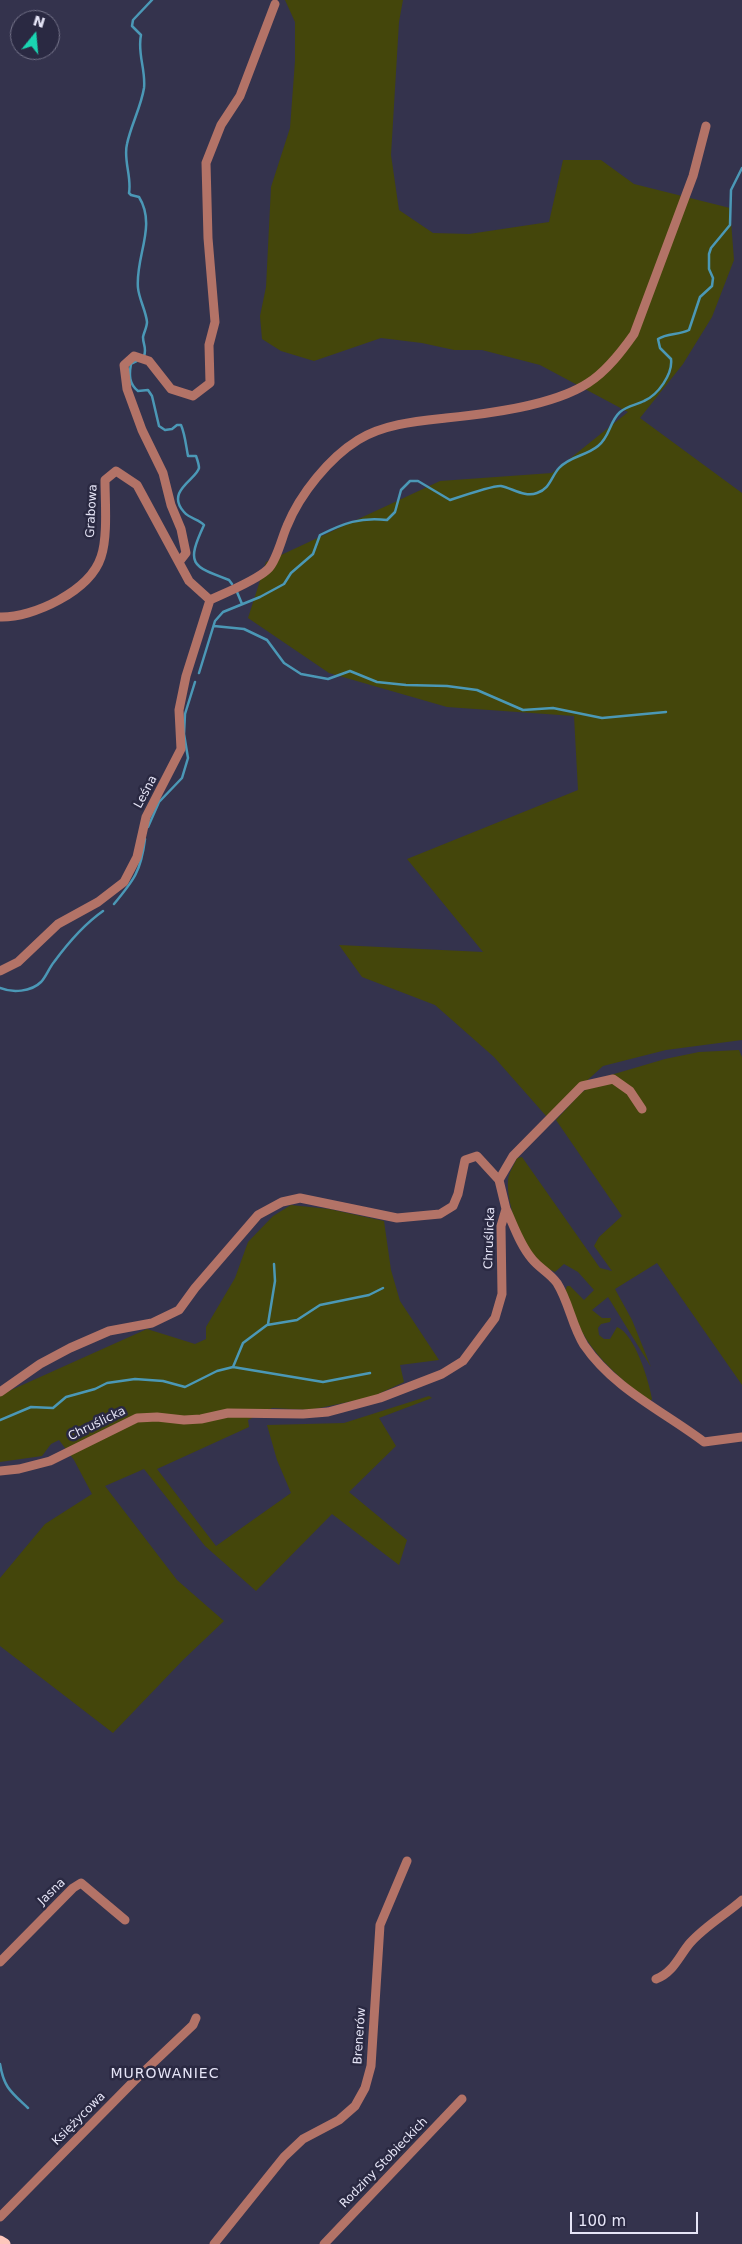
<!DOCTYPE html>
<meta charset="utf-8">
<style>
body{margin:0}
#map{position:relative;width:742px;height:2244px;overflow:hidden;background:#34334d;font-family:"DejaVu Sans",sans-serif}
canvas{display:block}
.north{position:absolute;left:10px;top:10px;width:50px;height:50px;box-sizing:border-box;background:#2a2942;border:1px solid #75748a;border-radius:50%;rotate:17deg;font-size:14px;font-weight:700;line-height:20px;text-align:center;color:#e6e5f7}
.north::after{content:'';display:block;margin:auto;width:18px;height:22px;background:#1ad5b2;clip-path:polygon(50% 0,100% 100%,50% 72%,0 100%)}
.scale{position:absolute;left:570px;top:2212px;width:128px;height:22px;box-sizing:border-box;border:2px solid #e6e5f7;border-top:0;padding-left:6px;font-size:15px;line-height:18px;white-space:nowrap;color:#e6e5f7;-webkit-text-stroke:4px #2a2942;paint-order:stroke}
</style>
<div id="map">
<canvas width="742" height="2244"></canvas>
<div class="north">N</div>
<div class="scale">100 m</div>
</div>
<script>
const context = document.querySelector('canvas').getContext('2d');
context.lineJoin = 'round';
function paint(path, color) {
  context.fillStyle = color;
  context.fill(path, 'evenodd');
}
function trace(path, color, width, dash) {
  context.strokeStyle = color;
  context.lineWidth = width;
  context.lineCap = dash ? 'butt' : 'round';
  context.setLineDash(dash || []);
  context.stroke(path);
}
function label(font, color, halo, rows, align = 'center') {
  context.font = font + ' "DejaVu Sans",sans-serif';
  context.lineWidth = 5;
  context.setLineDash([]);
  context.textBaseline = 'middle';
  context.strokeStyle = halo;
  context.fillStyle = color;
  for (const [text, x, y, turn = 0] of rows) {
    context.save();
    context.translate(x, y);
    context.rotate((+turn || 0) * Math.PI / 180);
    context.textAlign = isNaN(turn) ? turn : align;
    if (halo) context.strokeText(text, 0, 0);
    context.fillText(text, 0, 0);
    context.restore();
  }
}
paint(new Path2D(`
 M 285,0 L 403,0 L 399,22 L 391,155 L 399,210 L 433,233 L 469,234 L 549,222 L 563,160 L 601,160 L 634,184 L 730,208 L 734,260 L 712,317 L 683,364 L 640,418 L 742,493 L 742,1040 L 666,1050 L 603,1066 L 547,1117 L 494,1057 L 435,1005 L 362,977 L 339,945 L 483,952 L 407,859 L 578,790 L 574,716 L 447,707 L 329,673 L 248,618 L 266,562 L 440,481 L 552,473 L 628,412 L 540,365 L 482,350 L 454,350 L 422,343 L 381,338 L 314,361 L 281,351 L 262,339 L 260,316 L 266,287 L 271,187 L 290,128 L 295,61 L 295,22 Z
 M 739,1050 L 742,1057 L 742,1385 L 657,1263 L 615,1289 L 632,1320 L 651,1367 L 608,1297 L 592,1310 L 602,1318 L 611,1318 L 610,1322 L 601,1324 L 598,1328 L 599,1335 L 604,1339 L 610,1339 L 617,1327 C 635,1334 649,1381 652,1399 L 649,1403 C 629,1385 607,1368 591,1346 C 579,1330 572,1309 565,1291 L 567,1286 L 570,1286 L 584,1300 L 594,1290 L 578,1272 L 564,1264 L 555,1272 C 549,1269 543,1266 538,1262 C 521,1247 506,1201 508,1180 C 509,1172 514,1165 517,1158 L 522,1157 L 600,1268 L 612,1271 L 594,1246 L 599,1237 L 622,1216 L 556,1120 L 581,1093 L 604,1077 L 665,1059 L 699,1052 Z
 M 291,1205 L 329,1209 L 384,1221 L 391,1270 L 400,1301 L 439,1360 L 400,1365 L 404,1382 L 372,1397 L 310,1410 L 272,1408 L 248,1420 L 249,1427 L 157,1469 L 216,1546 L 291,1493 L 277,1460 L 267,1425 L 344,1423 L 429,1396 L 432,1398 L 379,1418 L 396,1446 L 349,1492 L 407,1540 L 399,1565 L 332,1514 L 256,1591 L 205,1546 L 144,1469 L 105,1486 L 177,1580 L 224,1621 L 183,1660 L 113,1733 L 0,1646 L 0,1578 L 45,1524 L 92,1494 L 74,1460 L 59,1440 L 51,1444 L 42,1456 L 0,1462 L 0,1395 L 147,1329 L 195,1344 L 206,1339 L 206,1327 L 235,1278 L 248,1242 L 273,1216 Z`), '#44460b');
trace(new Path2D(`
 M 144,356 C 147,348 143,345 143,337 C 144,332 147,327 147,322 C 146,311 139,299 138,288 C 135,257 157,226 139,197 L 131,195 L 129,193 C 132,177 123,160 127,144 C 131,125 141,107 144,88 C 146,70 137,53 141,35 L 132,26 L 133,20 L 152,0
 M 137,361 L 131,364 C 129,375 129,384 138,391 L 148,390 L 152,396 L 159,426 L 165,430 L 172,429 L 177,425 L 181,425 C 185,434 186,446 188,456 L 196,456 C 197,459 199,464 199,468 C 197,479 165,491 184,512 C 190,519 199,519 204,525 C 186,564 191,566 229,580 L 232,584
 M 237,592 L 242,604
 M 214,626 L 244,629 L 267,640 L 284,663 L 301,674 L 328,679 L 350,671 L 377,682 L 406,685 L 447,686 L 477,690 L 523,710 L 553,708 L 602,718 L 666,712
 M 199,673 L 215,621 L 223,612 L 260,597 L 284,584 L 291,573 L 313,554 L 320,535 C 344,523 360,517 387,520 L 395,512 L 401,490 L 410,481 L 418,481 L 450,500 C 459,497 494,485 501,486 C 512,488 525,498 537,493 C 550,489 551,477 559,468 C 570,456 586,456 598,446 C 610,437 609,422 620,412 C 627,406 636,405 644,401 C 658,395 673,374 671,359 L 660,348 L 658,339 C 667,333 679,335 689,330 L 700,297 L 712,286 L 713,278 L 709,269 L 709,254 L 711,248 L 730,225 L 731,190 L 742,168
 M 148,827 L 159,802 L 182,778 L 188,758 L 184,734 L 185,714 L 195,682
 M 114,904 C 134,880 141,871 145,839
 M 0,988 C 12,993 31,992 41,982 C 46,977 49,968 54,962 C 68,943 83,925 103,911
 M 268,1324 L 275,1281 L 274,1264
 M 233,1367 L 323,1382 L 370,1373
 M 0,1420 L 31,1407 L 53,1408 L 66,1397 L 95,1389 L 107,1383 L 135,1379 L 163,1381 L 185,1387 L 217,1371 L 233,1367 L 243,1343 L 267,1325 L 297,1320 L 320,1305 L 369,1295 L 383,1288
 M 0,2064 C 4,2088 11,2092 28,2108`), '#4b98b6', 2.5);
trace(new Path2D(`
 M 179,562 L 186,553 L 181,529 L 171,505 L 163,473 L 142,430 L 127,389 L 124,365 L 134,356 L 149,361 L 171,389 L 193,396 L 210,383 L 209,345 L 215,322 L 208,238 L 206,163 L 221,125 L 240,96 L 275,4
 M 210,600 C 225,593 255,581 267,570 C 276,563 282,537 287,526 C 300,494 329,458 358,440 C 383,424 418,421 446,418 C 487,414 553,406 588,383 C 607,371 622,351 634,334 L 693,176 L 706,126
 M 0,617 C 33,618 90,591 101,557 C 108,537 105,501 105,480 L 116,471 L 137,485 L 189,581 L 210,600 L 186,676 L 179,710 L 181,749 L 146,817 L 137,857 L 124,882 L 98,902 L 58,924 L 18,962 L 0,971
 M 499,1180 L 513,1156 L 582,1086 L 613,1079 L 630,1091 L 642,1109
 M 506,1209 C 514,1226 520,1245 532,1259 C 539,1268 550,1273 557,1283 C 569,1302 572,1326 584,1345 C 614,1389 663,1411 704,1442 L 742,1437
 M 0,1392 L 40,1364 L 70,1348 L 109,1331 L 152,1323 L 179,1310 L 195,1288 L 258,1215 L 282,1202 L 300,1198 L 397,1218 L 440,1214 L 453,1206 L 458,1194 L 465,1160 L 477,1156 L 499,1180 L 506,1209 L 501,1226 L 502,1294 L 495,1318 L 463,1361 L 442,1374 L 380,1398 L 328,1412 L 303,1414 L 228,1413 L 201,1419 L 184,1420 L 157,1417 L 137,1418 L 50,1461 L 19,1469 L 0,1471
 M 0,1962 L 73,1888 L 81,1883 L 125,1920
 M 656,1979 C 673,1973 679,1956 690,1943 C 705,1926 725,1915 742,1900
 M 0,2217 L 134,2081 L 193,2025 L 196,2018
 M 214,2244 L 284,2157 L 303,2139 L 339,2120 L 355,2106 L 365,2088 L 371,2066 L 380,1925 L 407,1861
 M 324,2244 L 462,2099`), '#b37367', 9);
trace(new Path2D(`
 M 0,2241 L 5,2244`), '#fdc7bc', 11);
label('12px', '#e6e5f7', '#2a2942', [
 ["Grabowa",92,511,-87],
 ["Leśna",146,792,-62],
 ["Chruślicka",490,1238,-88],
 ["Chruślicka",97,1424,-26],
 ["Jasna",52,1892,-44],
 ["Brenerów",360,2036,-86],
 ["Księżycowa",79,2119,-45],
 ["Rodziny Stobieckich",384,2163,-46]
]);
context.letterSpacing = '1px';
label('14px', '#e6e5f7', '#2a2942', [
 ["MUROWANIEC",165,2074]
]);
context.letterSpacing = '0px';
</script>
